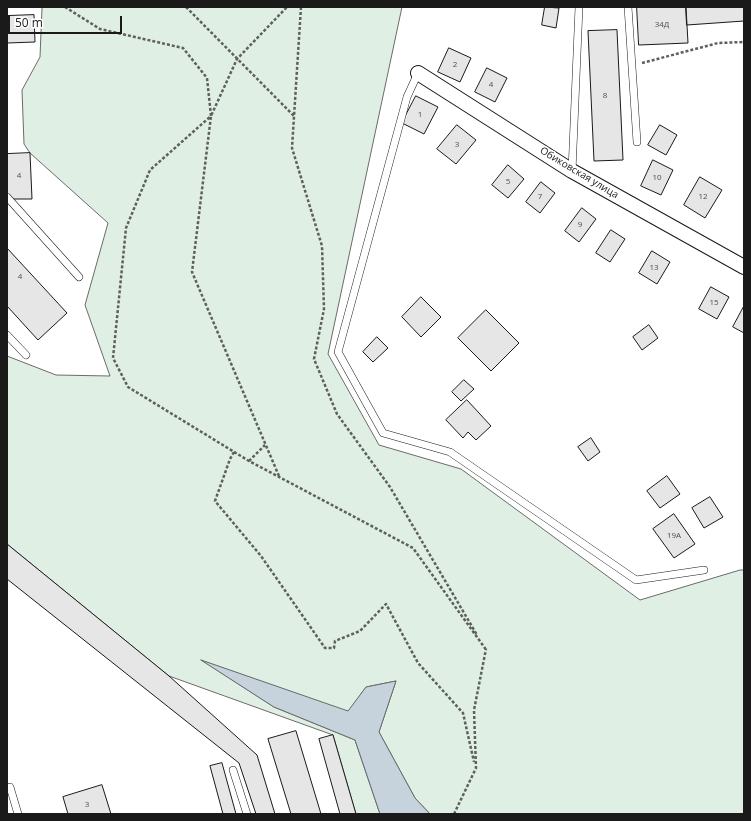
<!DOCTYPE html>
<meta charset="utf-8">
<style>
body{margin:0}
#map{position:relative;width:751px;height:821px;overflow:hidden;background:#fff;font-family:"Open Sans",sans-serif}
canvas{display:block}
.frame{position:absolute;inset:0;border:8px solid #1a1a1a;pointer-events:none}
.scale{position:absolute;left:8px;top:16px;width:114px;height:18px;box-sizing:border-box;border:2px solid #1a1a1a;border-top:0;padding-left:5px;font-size:12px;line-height:14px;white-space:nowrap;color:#1a1a1a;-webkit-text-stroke:3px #fff;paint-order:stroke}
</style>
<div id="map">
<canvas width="751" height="821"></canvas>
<div class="frame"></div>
<div class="scale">50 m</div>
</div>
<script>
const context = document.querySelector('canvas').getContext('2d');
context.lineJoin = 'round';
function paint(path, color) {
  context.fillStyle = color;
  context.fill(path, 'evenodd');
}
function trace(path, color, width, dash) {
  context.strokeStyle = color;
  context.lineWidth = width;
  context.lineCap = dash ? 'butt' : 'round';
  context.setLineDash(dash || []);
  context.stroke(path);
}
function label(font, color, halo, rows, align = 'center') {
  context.font = font + ' "Open Sans",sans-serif';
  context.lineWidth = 3;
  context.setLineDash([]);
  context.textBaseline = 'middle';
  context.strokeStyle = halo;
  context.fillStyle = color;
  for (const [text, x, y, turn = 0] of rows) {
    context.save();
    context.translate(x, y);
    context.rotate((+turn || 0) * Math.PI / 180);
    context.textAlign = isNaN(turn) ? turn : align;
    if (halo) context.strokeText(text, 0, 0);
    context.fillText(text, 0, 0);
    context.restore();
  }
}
const green = new Path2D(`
 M 57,7 L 402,7 L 328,354 L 379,445 L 461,469 L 640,600 L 740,570 L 744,570 L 744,814 L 430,814 L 415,798 L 379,732 L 396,681 L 366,687 L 348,712 L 203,661 L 274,707 L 355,740 L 380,814 L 356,814 L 333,735 L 169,676 L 7,544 L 7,356 L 56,375 L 110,376 L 85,305 L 108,223 L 30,153 L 24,144 L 22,90 L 40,57 L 42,8 Z`);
paint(green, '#e0efe3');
trace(green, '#6a6a6a', 1);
const water = new Path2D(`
 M 201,660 L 348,711 L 366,687 L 396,681 L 379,732 L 415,798 L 430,814 L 380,814 L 355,740 L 274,707 Z`);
paint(water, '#c6d2dc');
trace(water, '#6a6a6a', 1);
const building = new Path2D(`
 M 545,7 L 559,8 L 556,28 L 542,25 Z
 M 637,7 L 686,7 L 688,43 L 639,45 Z
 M 686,7 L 744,7 L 744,21 L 687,25 Z
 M 34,15 L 35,42 L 7,43 L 7,16 Z
 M 617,30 L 623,160 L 594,161 L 588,31 Z
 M 449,48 L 471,58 L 460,82 L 438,72 Z
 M 487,68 L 507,78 L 495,102 L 475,92 Z
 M 416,96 L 438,107 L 424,134 L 402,123 Z
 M 457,125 L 476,140 L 456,164 L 437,149 Z
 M 660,125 L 677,135 L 666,155 L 648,145 Z
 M 30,153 L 32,199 L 7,199 L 7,154 Z
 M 653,160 L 673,170 L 661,195 L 641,186 Z
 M 508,165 L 524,179 L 508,198 L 492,185 Z
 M 700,177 L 722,190 L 705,218 L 684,205 Z
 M 541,182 L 555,193 L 540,213 L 526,202 Z
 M 582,208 L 596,219 L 579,242 L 565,231 Z
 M 611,230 L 625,239 L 610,262 L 596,253 Z
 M 7,248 L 67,313 L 38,340 L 7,306 Z
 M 652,251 L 670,262 L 657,284 L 639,273 Z
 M 711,287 L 729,297 L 717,319 L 699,309 Z
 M 421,297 L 441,317 L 421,337 L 402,317 Z
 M 744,306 L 744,333 L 733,327 Z
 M 486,310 L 519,343 L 491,371 L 458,338 Z
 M 649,325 L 658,338 L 642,350 L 633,337 Z
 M 377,337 L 388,348 L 373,362 L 363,352 Z
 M 464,380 L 474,389 L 461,401 L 452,392 Z
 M 467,400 L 491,426 L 476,440 L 468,432 L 463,438 L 446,420 Z
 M 591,438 L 600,452 L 588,461 L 578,447 Z
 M 667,476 L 680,494 L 660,508 L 647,491 Z
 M 710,497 L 723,517 L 704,528 L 692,508 Z
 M 674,514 L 695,544 L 674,558 L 653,529 Z
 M 7,544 L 169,676 L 257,755 L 275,814 L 256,814 L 239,763 L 7,579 Z
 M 296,731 L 321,814 L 291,814 L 268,739 Z
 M 333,735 L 356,814 L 340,814 L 319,739 Z
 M 222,763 L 236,814 L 223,814 L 210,766 Z
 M 102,785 L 111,814 L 68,814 L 63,797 Z`);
paint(building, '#e6e6e6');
trace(building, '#1a1a1a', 1);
const service = new Path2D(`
 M 628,7 L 637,142
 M 418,73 L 407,97 L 338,352 L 383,433 L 450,452 L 636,580 L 704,570
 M 572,171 L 579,7
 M 7,197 L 79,277
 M 7,335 L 26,355
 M 233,770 L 247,814
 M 7,788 L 10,787 L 18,814`);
const minor = new Path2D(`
 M 418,73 L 572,171 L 744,267`);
trace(service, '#1a1a1a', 8);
trace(minor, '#1a1a1a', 16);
trace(new Path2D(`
 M 65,7 L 100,29 L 183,48 L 207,78 L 211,116 L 150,170 L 126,228 L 113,358 L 128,387 L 249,461 L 413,548 L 487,651
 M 186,7 L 294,116
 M 301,7 L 292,148 L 322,246 L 324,309 L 314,359 L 337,414 L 390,487 L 477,635
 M 642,63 L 718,43 L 744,42
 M 234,452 L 230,459 L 215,501 L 261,556 L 325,648 L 334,648 L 335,641 L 360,631 L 386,604 L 418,663 L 463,713 L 474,762
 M 249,461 L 265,445
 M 279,476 L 192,272 L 211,116 L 237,59 L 287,7
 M 454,814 L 476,768 L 474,710 L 486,649`), '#5f5f5f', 2.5, [3, 2]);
trace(service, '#fff', 7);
trace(minor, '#fff', 14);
label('8px', '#4d4d4d', null, [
 ["34Д",662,25],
 ["2",455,65],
 ["4",491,85],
 ["8",605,96],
 ["1",420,115],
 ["3",457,145],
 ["4",19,176],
 ["10",657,178],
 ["5",508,182],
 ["7",540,197],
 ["12",703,197],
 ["9",580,225],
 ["13",654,268],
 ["4",20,277],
 ["15",714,303],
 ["19А",674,536],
 ["3",87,805]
]);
label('10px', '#1a1a1a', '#fff', [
 ["Обиковская улица",579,173,31]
]);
</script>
